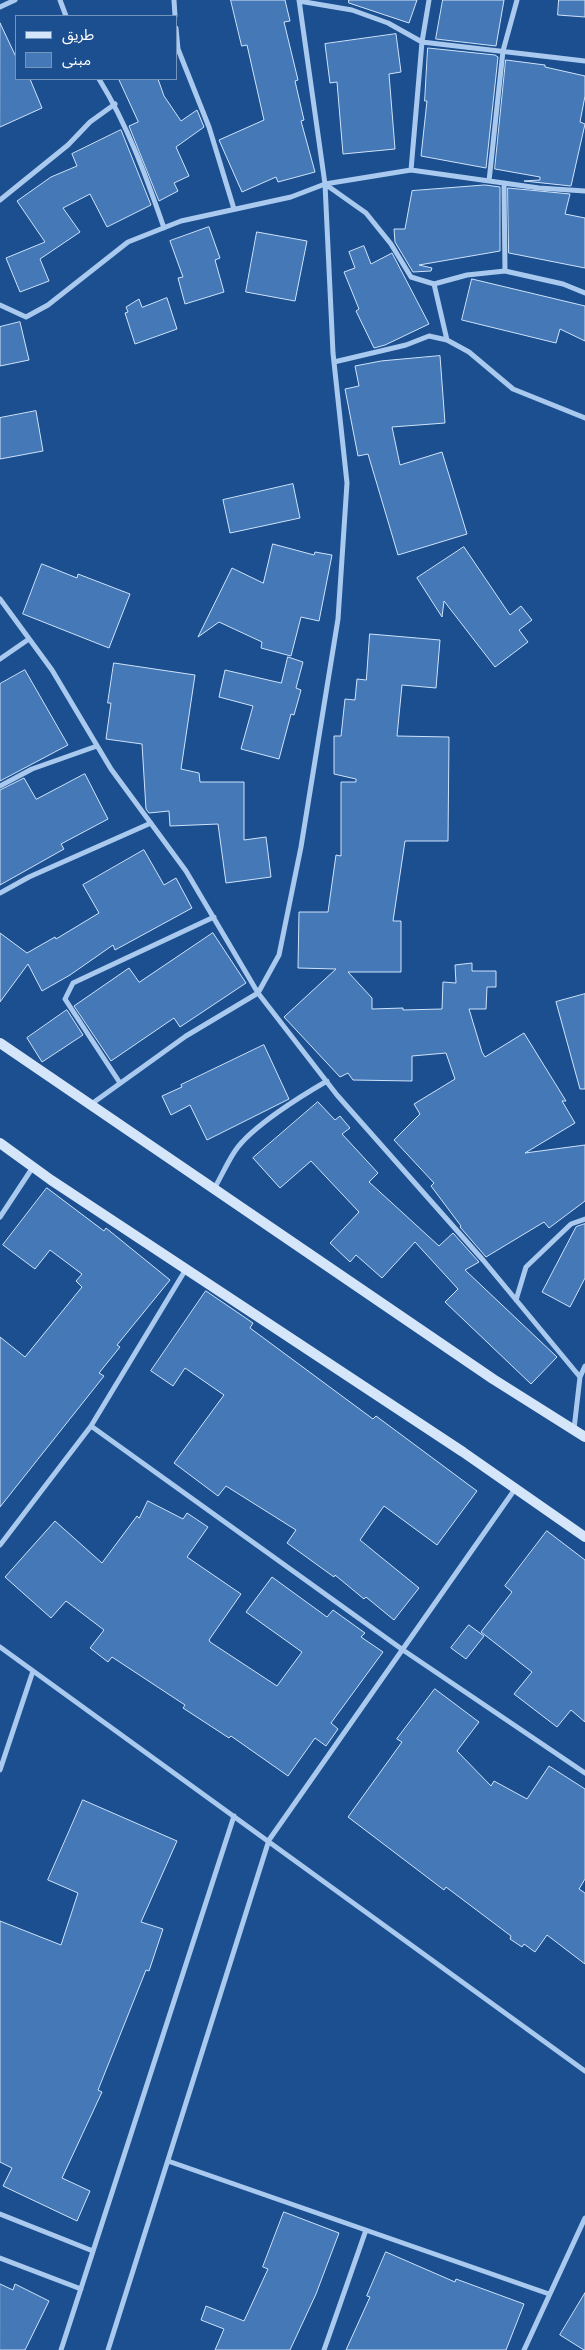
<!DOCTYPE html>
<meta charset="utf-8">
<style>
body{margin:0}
#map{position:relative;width:585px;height:2350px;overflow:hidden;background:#1b4f8f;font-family:"Open Sans","Noto Sans Arabic",sans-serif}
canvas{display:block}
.legend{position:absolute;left:15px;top:15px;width:162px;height:65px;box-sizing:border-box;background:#1b4f8f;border:1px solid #7695bc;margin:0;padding:6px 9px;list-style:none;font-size:15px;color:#fff}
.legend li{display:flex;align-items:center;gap:10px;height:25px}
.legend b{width:25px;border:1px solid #7695bc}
</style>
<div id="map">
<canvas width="585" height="2350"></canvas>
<ul class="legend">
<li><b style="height:6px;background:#d6e6fa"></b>طريق</li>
<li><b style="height:14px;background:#4478b7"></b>مبنى</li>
</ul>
</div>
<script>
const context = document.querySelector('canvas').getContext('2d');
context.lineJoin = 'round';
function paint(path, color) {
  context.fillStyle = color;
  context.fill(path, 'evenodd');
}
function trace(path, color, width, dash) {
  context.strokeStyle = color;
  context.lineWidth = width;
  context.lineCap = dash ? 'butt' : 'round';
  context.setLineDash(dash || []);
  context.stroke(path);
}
const building = new Path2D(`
 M 231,0 L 285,0 L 290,21 L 284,22 L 298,80 L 295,81 L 304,120 L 301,121 L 315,172 L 278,182 L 276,177 L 242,192 L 219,140 L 264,120 L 247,45 L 242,46 Z
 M 349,0 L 417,0 L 409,23 L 349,3 Z
 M 443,0 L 504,0 L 496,46 L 436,39 Z
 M 559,0 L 585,0 L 585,17 L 558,15 Z
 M 0,23 L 16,57 L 16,79 L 30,79 L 42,108 L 0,127 Z
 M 396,34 L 401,72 L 389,74 L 395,149 L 343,154 L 337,82 L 330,83 L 325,44 Z
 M 428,48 L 495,55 L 498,57 L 486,168 L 421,156 L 427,101 L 425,101 Z
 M 506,60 L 545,65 L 545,67 L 585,76 L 585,96 L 580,122 L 585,124 L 571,186 L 524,181 L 540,180 L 540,177 L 495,169 Z
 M 119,79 L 158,79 L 164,96 L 181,121 L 197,110 L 204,127 L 176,147 L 189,176 L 174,183 L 178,191 L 159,201 L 129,126 L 138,122 Z
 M 121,130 L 151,205 L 107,227 L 90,194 L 63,208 L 80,232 L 40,259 L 49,281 L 20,292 L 6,258 L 45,242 L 17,201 L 51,177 L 77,166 L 72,154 Z
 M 485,185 L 500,187 L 500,251 L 419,265 L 432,268 L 431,271 L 413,272 L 395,242 L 394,229 L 405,229 L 412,191 Z
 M 508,188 L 570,194 L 565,214 L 585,218 L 585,268 L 509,253 Z
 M 209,227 L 220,258 L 215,260 L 224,292 L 185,304 L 178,278 L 183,277 L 170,241 Z
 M 257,232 L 307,241 L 295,301 L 246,292 Z
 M 364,246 L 371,264 L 392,253 L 429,324 L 385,345 L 374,348 L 356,311 L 359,309 L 344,272 L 355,268 L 349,252 Z
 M 472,279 L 585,306 L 585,341 L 560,329 L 556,343 L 462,320 Z
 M 167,298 L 177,329 L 135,344 L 125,313 L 128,312 L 126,307 L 139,299 L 142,307 Z
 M 20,322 L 29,360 L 0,366 L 0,327 Z
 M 440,356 L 445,423 L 392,427 L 400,465 L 442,452 L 467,534 L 398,555 L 368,454 L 358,456 L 345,389 L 359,386 L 355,366 L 381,361 Z
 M 36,411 L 43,451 L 0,459 L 0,418 Z
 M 293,484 L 300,518 L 230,533 L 223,500 Z
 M 273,544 L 314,555 L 315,552 L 332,555 L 319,621 L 301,617 L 291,656 L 261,648 L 262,642 L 219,622 L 198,637 L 232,568 L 263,583 Z
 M 464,547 L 510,615 L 521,606 L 532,620 L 519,630 L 528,642 L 495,667 L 444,601 L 442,617 L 417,578 Z
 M 42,564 L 77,578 L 78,574 L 130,594 L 109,648 L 23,614 Z
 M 370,634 L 440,640 L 436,688 L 402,685 L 397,736 L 449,737 L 448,841 L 405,841 L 393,921 L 401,921 L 401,972 L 348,972 L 372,998 L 372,1009 L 403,1008 L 403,1010 L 442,1009 L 443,982 L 456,983 L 455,965 L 472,963 L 472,971 L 496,971 L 496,987 L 487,987 L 486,1009 L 469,1009 L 482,1052 L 485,1057 L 524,1033 L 566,1101 L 562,1101 L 575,1123 L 525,1153 L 585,1145 L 585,1201 L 549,1228 L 544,1222 L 486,1257 L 460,1227 L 461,1226 L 431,1186 L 434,1183 L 394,1140 L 420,1114 L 414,1104 L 455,1079 L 446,1053 L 412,1056 L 412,1081 L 353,1080 L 348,1073 L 340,1077 L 284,1017 L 336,969 L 298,968 L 299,912 L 328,912 L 336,855 L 341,856 L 341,782 L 356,782 L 356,779 L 334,774 L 334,736 L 341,736 L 345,699 L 355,700 L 357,679 L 366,680 Z
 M 288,657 L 303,662 L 296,688 L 301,690 L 294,715 L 291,714 L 279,759 L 241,749 L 253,706 L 219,697 L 225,670 L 281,683 Z
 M 114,663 L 195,675 L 181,769 L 199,773 L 200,782 L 244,782 L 244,840 L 266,837 L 271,877 L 226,883 L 218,824 L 170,826 L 169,811 L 149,813 L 146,809 L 142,744 L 106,739 L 111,703 L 108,703 Z
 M 25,670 L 68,745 L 0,781 L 0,684 Z
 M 85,774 L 108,819 L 61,844 L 64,849 L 0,885 L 0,790 L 24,778 L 36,799 Z
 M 144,850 L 164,885 L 176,878 L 192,908 L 115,950 L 113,945 L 70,975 L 42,991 L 28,964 L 0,1002 L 0,933 L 27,953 L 55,937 L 56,939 L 99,913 L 83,885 Z
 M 213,933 L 246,983 L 180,1027 L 174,1018 L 111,1061 L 74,1006 L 129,968 L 139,982 Z
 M 585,994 L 585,1089 L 580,1089 L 556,1002 Z
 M 67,1010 L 83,1035 L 42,1062 L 27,1038 Z
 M 264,1045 L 289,1099 L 207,1140 L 190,1105 L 171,1115 L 162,1096 L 182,1087 L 181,1085 Z
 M 318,1102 L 335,1120 L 340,1116 L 350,1128 L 342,1134 L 378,1173 L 369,1182 L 439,1246 L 453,1233 L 479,1262 L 465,1270 L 557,1357 L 531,1384 L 445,1302 L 458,1289 L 415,1242 L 382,1278 L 356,1255 L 350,1262 L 330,1243 L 359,1212 L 311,1161 L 280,1188 L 253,1158 Z
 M 47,1188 L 104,1231 L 106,1228 L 170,1280 L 117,1345 L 120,1347 L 99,1373 L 104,1376 L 0,1507 L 0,1337 L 25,1357 L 82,1287 L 76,1281 L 82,1274 L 50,1250 L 35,1269 L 3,1245 Z
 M 585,1224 L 585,1278 L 570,1307 L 542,1292 L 576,1227 Z
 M 206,1291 L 253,1323 L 250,1328 L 373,1419 L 376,1416 L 477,1491 L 437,1545 L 384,1506 L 360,1540 L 419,1588 L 394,1620 L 366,1597 L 364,1599 L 335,1575 L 334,1577 L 287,1543 L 296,1530 L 226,1486 L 218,1496 L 174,1463 L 224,1395 L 185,1368 L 173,1386 L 151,1371 Z
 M 148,1501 L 183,1519 L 187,1513 L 208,1527 L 187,1557 L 241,1594 L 209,1640 L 210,1642 L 277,1686 L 302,1652 L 246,1612 L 272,1577 L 327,1617 L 333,1610 L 365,1633 L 361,1637 L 383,1652 L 331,1723 L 338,1729 L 326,1746 L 315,1738 L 288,1776 L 231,1736 L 229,1738 L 183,1708 L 185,1705 L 112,1657 L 108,1662 L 90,1648 L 104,1630 L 66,1601 L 51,1618 L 5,1577 L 55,1521 L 102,1563 L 137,1516 L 139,1518 Z
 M 547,1531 L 585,1560 L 585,1722 L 571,1710 L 557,1727 L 514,1694 L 532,1672 L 481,1632 L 512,1592 L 505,1586 Z
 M 469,1625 L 484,1636 L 466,1659 L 451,1648 Z
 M 435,1689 L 479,1722 L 457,1751 L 491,1786 L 494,1781 L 527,1799 L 549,1766 L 585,1789 L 585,1879 L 579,1889 L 585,1893 L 585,1964 L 547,1935 L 535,1952 L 524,1944 L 522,1947 L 510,1939 L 511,1936 L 446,1887 L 444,1890 L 348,1817 L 402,1742 L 397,1739 Z
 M 83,1800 L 177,1841 L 141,1922 L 163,1929 L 149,1971 L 146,1970 L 98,2090 L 102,2092 L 62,2178 L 90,2191 L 77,2221 L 3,2186 L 12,2168 L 0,2162 L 0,1921 L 61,1945 L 78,1893 L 48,1880 Z
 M 284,2212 L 339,2233 L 316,2294 L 290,2350 L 215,2350 L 224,2329 L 201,2320 L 206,2306 L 244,2321 L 268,2269 L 263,2267 Z
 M 386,2252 L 455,2282 L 456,2279 L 524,2304 L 506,2350 L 346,2350 L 370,2297 L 367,2296 Z
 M 0,2284 L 13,2290 L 15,2284 L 49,2301 L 25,2350 L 0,2350 Z
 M 585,2293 L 585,2350 L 584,2350 L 560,2335 Z`);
paint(building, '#4478b7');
trace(building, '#cfe3fa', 1);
trace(new Path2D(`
 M 60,0 L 66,16
 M 174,0 L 175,16
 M 299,1 L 352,10 L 388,23 L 422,42 L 585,61
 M 0,7 L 15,0
 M 176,28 L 178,49 L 209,127 L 234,209
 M 99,79 C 128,126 146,176 164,228
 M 411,170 L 422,42 L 429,0
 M 489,181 L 503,51 L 517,0
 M 504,183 L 505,271
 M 325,184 L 366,213 L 391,244 L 411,277 L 434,284 L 467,275 L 505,271 L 563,284 L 585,293
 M 0,200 L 68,145 L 90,122 L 115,104
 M 434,284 L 447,340
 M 0,305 L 26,317 L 48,305 L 128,242 L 181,221 L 291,197 L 325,184 L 411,170 L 539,188 L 585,191
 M 334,362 L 406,345 L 429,336 L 447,340 L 469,352 L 513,389 L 585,418
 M 0,599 L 52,670 L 111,769 L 186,871 L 258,993 L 337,1095 L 483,1260 L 580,1377
 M 0,659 L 29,639
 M 0,786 L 32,769 L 97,746
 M 0,893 L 29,877 L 151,823
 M 120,1083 L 65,999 L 73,983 L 214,917
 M 90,1105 L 186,1036 L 258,993 L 279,955 L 301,847 L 338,619 L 347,483 L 333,353 L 325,184 L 299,0
 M 214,1189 C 221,1177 227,1163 235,1151 C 251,1127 301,1096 327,1081
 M 0,1217 L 33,1167
 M 516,1300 L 526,1267 L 571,1224 L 585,1219
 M 91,1426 L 403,1650 L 585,1773
 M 574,1429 L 580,1377 L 585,1366
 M 0,1545 L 91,1426 L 186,1269
 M 0,1647 L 585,2071
 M 0,1770 L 33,1671
 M 168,2161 L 549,2294
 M 0,2214 L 93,2251
 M 0,2258 L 81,2289
 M 61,2350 L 234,1816
 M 108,2350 L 269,1840 L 515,1489
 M 324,2350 L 366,2230
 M 524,2350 L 585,2218`), '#a9c9ee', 5);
trace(new Path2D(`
 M 0,1043 L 493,1379 L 585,1437
 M 0,1143 L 51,1180 L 463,1452 L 585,1537`), '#d6e6fa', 10);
</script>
